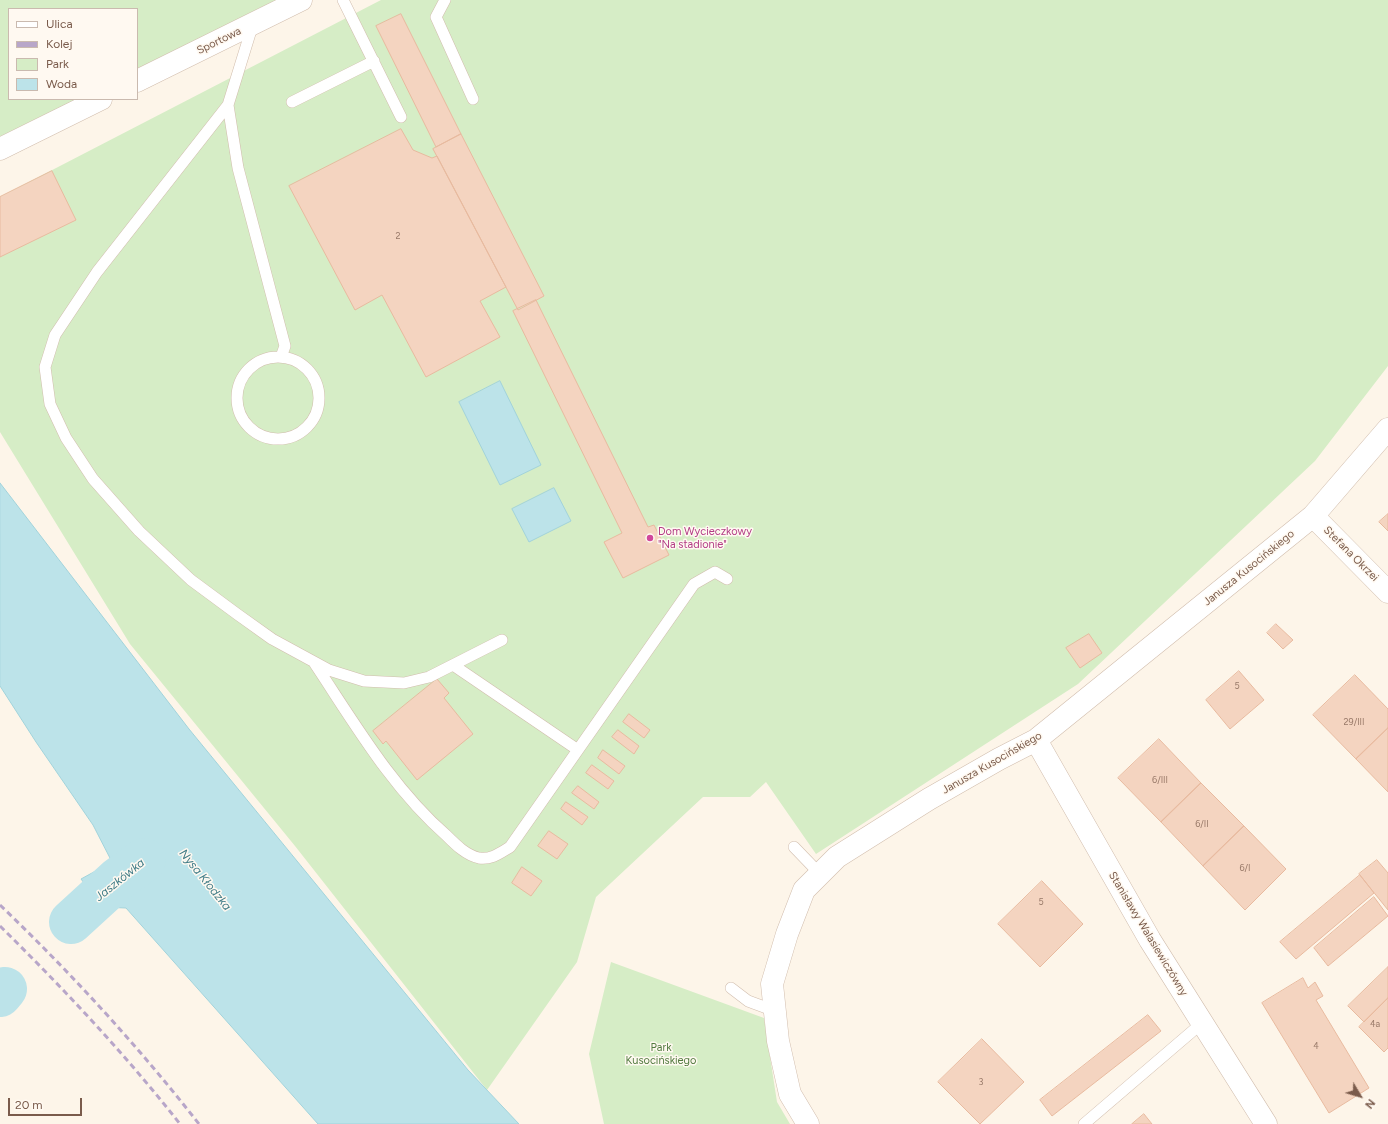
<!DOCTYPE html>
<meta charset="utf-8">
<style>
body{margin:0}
#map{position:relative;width:1388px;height:1124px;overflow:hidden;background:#fdf5e9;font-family:Figtree,sans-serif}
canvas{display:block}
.legend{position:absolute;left:8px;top:8px;width:130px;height:92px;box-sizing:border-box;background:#fff9f1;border:1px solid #cabaaf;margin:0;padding:5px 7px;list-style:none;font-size:12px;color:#7a5b4b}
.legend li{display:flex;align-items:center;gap:8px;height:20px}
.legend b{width:20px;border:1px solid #cabaaf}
.north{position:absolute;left:1340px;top:1076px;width:40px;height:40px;-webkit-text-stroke:3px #fff9f1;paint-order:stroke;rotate:128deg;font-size:11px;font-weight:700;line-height:16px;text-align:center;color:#7a5b4b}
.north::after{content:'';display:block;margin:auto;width:14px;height:18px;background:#7a5b4b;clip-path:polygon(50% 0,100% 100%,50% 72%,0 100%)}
.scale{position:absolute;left:8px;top:1098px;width:74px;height:18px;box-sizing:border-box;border:2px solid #7a5b4b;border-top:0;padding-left:5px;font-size:12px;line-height:14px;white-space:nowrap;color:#7a5b4b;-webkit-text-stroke:3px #fff9f1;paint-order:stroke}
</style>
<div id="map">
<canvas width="1388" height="1124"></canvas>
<ul class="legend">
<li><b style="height:5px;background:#fff"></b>Ulica</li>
<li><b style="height:5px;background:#b8a6c9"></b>Kolej</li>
<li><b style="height:11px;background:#d6edc6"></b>Park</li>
<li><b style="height:11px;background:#bce3e9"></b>Woda</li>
</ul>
<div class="north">N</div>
<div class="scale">20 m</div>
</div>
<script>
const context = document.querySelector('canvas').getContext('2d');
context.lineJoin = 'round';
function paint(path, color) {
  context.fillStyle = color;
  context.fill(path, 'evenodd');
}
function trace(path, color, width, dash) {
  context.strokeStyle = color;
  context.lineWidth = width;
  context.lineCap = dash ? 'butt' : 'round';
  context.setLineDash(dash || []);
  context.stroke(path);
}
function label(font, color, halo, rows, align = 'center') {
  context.font = font + ' Figtree,sans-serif';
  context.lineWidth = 3;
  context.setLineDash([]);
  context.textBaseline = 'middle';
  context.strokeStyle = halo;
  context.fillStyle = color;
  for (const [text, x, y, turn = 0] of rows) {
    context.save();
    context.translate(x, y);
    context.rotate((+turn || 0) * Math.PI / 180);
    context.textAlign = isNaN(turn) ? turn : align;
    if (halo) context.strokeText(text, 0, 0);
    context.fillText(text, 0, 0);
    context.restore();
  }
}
paint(new Path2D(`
 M 0,0 L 279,0 L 137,75 L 137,9 L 9,9 L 9,99 L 90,99 L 0,147 Z
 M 381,0 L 1388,0 L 1388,366 L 1315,461 L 1078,684 L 816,854 L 766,782 L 750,797 L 703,797 L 596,897 L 577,962 L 487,1090 L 295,846 L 130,644 L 0,432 L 0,197 Z
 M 611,962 L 764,1018 L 777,1102 L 790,1124 L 604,1124 L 589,1054 Z`), '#d6edc6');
const water = new Path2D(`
 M 500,381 L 541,465 L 500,485 L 459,402 Z
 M 0,483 L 189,729 L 468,1070 L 519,1124 L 318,1124 L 126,908 L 102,907 L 81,879 L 112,862 L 93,825 L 36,742 L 0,686 Z
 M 554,488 L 571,521 L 529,542 L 512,509 Z`);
paint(water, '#bce3e9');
trace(water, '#a2d3db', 1);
trace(new Path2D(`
 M 71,922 L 118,879 L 144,860
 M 0,995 L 5,989`), '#bce3e9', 44);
const building = new Path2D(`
 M 401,14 L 461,134 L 436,147 L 376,26 Z
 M 401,129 L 413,150 L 432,158 L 437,156 L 506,287 L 480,301 L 500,337 L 426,377 L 382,295 L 355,310 L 289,186 Z
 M 461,134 L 544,296 L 518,310 L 433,149 Z
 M 52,171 L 76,220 L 0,257 L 0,197 Z
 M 536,300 L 648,527 L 654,525 L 669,555 L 623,578 L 604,542 L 622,533 L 513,311 Z
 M 1388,514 L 1388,531 L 1379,522 Z
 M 1276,624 L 1293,640 L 1283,649 L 1267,633 Z
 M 1089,634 L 1102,653 L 1080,668 L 1066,648 Z
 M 1239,671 L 1264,700 L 1230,729 L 1206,700 Z
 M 1355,675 L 1388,709 L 1388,728 L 1356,759 L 1313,715 Z
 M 437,679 L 449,693 L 444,698 L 473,734 L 417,780 L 386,741 L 383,744 L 373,731 Z
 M 629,714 L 650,730 L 644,738 L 623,722 Z
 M 1388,728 L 1388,792 L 1356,759 Z
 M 618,730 L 639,746 L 634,754 L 612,737 Z
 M 1159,739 L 1201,783 L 1161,822 L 1118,778 Z
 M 603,750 L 625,766 L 619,774 L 598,758 Z
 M 592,765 L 614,781 L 608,789 L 586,773 Z
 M 1201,783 L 1244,826 L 1203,866 L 1161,822 Z
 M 578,786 L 599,802 L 594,809 L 572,793 Z
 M 566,802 L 588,817 L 582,825 L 561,809 Z
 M 1244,826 L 1286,869 L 1245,910 L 1203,866 Z
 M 549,831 L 568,844 L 557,859 L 538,846 Z
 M 1377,860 L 1388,873 L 1388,910 L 1359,874 Z
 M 522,867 L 542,881 L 531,896 L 512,883 Z
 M 1360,875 L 1374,893 L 1296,959 L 1280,942 Z
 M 1042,881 L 1083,924 L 1040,967 L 998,924 Z
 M 1374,897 L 1388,916 L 1328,966 L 1314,948 Z
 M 1388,967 L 1388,998 L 1364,1022 L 1348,1006 Z
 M 1303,978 L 1308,988 L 1315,982 L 1323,996 L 1316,1000 L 1369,1088 L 1329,1113 L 1262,1003 Z
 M 1388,998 L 1388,1048 L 1384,1052 L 1359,1027 Z
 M 1148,1015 L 1161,1031 L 1052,1116 L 1040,1100 Z
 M 982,1039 L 1024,1082 L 980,1124 L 938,1082 Z
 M 1144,1114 L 1152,1124 L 1132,1124 Z`);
paint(building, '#f4d4c0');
trace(building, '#e8ba9f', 1);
const lane = new Path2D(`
 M 343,0 L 401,117
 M 445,0 L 436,17 L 473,99
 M 253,24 L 228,105 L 97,272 L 55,335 L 45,367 L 50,404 L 66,438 L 93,479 L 139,531 L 191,580 L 237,614 L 272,639 L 329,670 L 364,681 L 404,683 L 429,677 L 502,640
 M 292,102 L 374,61
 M 228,105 L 238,168 L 285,346 L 281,357
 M237 398a41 41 0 1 1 82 0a41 41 0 1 1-82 0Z
 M 315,664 C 355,724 392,788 447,836 C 456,845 466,855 479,858 C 491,860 500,853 510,847 L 694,584 L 715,572 L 727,579
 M 453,665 L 578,750
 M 794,847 L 820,874
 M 731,988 L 748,1001 L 775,1011
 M 1084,1124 L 1202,1023`);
const street = new Path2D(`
 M 137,81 L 301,0
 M 0,149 L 101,99
 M 1313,516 L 1388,592
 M 1036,740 L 1150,940 L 1266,1124
 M 808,1124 L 790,1094 L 778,1041 L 772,984 L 787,934 L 804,890 L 837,857 L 929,799 L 999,759 L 1036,740 L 1313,516 L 1388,429`);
trace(lane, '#d1bdad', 12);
trace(street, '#d1bdad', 23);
trace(lane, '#fff', 11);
trace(street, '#fff', 22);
trace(new Path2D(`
 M 0,905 C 71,973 138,1046 199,1124
 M 0,926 C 63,988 125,1054 180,1124`), '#b8a6c9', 3, [6, 4]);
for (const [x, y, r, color] of [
 [650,538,4,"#d1479c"]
]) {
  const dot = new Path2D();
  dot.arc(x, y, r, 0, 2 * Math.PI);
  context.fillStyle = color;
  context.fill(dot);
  trace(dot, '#fff9f1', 1.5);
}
label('9px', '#987968', null, [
 ["2",398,236],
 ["5",1237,686],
 ["29/III",1354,722],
 ["6/III",1160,780],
 ["6/II",1202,824],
 ["6/I",1245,868],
 ["5",1041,902],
 ["4a",1375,1024],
 ["4",1316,1046],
 ["3",981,1082]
]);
label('11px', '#7a5b4b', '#fff9f1', [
 ["Sportowa",219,41,-26],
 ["Stefana Okrzei",1351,554,45],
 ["Janusza Kusocińskiego",1249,568,-39],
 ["Janusza Kusocińskiego",992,763,-30],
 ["Stanisławy Walasiewiczówny",1148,934,59]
]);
label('11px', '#b23c85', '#fff9f1', [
 ["Dom Wycieczkowy",658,532],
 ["\"Na stadionie\"",658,545]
], 'left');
label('11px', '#527a3f', '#fff9f1', [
 ["Park",661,1048],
 ["Kusocińskiego",661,1061]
]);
label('italic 12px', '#407c87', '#fff9f1', [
 ["Jaszkówka",120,880,-39],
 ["Nysa Kłodzka",205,880,51]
]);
</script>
